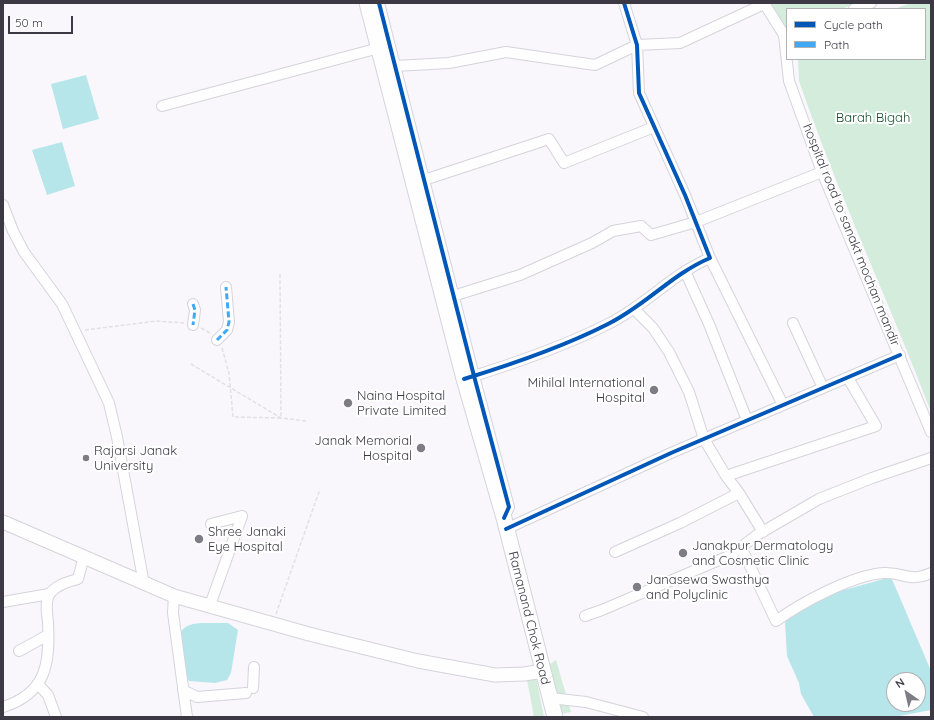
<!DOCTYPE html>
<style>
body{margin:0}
#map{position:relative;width:934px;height:720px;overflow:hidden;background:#f9f7fc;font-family:Quicksand,sans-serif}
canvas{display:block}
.frame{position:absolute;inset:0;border:4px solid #3c3945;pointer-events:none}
.legend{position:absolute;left:786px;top:8px;width:140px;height:52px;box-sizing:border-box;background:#fff;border:1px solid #b1b0b5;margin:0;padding:5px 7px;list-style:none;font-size:12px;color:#3c3945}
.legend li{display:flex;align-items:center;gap:8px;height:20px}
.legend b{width:20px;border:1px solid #b1b0b5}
.north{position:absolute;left:886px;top:672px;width:40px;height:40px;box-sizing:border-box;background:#fff;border:1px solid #b1b0b5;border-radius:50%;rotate:326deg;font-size:11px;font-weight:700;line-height:16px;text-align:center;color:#3c3945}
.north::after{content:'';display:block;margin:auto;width:14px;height:18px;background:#7e7c85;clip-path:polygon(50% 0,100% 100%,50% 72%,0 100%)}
.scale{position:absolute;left:8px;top:16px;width:65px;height:18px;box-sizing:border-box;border:2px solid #3c3945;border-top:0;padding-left:5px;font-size:12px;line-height:14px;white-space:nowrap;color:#3c3945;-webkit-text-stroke:3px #fff;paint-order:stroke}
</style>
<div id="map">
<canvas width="934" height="720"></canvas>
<div class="frame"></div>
<ul class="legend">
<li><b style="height:5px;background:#0057b8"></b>Cycle path</li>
<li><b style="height:5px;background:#3fa9f5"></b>Path</li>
</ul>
<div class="north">N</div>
<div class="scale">50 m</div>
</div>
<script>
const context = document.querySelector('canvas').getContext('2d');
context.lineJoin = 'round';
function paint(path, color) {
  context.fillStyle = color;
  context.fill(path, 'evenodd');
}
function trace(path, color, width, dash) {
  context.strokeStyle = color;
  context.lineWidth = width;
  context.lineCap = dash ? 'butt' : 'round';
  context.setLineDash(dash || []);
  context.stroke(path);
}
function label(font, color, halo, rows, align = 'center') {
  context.font = font + ' Quicksand,sans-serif';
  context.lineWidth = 4;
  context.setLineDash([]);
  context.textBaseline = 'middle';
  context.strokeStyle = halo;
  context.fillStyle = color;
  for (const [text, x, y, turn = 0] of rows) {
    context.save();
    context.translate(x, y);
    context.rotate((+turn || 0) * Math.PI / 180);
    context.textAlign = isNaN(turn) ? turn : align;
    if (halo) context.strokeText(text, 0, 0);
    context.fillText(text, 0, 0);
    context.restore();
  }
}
paint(new Path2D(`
 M 769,3 L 859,3 L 841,9 L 787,9 L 786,28 Z
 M 911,3 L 931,3 L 931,412 C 889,301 838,194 799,81 L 798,59 L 925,59 L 925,9 L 894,9 Z
 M 556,660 L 571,712 L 560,714 L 550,664 Z
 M 534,667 L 544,717 L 534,717 L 525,669 Z`), '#d3ecdc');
paint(new Path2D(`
 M 86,75 L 99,119 L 63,129 L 51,84 Z
 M 62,142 L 75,186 L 47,195 L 32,150 Z
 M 887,578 L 892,579 L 931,671 L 931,710 L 894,717 L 814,717 L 801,694 L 799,683 L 787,656 L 785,623 L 790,614 L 830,594 ZM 894,680 L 918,680 L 918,704 L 894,704 Z
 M 200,623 L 228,623 L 238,630 L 231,673 L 227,680 L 215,683 L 189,681 L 187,677 L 180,633 C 185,625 192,624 200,623 Z`), '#b6e6ea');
const minor = new Path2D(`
 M 379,3 L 474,376 L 509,507 L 504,518
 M 764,3 L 784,35 L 787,34
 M 854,9 L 871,3
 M 784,35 L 789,81 L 822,172 L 931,432
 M 395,66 L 449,63 L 506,52 L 595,65 L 637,45 L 680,43 L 764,4
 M 162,106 L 379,48
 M 424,180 L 549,139 L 564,163 L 654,127
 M 3,205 L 13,231 L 24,252 L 62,304 L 109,403 L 117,437 L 144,584
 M 710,258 L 783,405
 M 685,271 L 709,324 L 747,420
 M 453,296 L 520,275 L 592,243 L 613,231 L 641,226 L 651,235 L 696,222 L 822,172
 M 193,304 L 195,310 L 193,325
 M 634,309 L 653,328 L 669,352 L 689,392 L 704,439 L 726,476 L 876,426 L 848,378
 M 793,323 L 823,388
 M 217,340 L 227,330 L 229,322 L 226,287
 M 464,379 C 513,364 563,347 608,324 C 645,306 672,274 710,258 L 685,195 L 639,93 L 637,45 L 624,3
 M 726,476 L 739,493
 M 211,524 L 242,516
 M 506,529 L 671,453 L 900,355
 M 741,547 L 776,621 C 801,603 852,575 884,573 C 905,572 908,583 931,573
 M 615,552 L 680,523 L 739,493 L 763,532
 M 174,596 L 173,613 L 187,717
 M 3,602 L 49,594
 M 210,605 L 242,516
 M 585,616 L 602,610 L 731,555 L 757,535 L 819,499 L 872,478 L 931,458
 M 19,651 L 48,635
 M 38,684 L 48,695 L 56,717
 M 253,688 L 254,667
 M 183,690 L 197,697 L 246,693
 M 550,698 L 586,702 L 643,717
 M 3,707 C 47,693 50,663 48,622 C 47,613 45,603 49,595 C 55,585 68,582 78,579 L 84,556`);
const major = new Path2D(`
 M 3,522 L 174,596 L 309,634 L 418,661 L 495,675 L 524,674 L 543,671`);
const highway = new Path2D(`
 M 367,3 L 464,379 L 504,518 L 555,717`);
trace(minor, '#d5d3db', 12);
trace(major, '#d5d3db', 15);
trace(highway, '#d5d3db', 17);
trace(new Path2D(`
 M 201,328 L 210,333
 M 85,330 L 156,321 L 184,323
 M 222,348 L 229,373 L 233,417 L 281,418 L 280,273
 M 191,364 L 281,418 L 306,421
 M 276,614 L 320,489`), '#e1e0e2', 1.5, [4, 2]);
trace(minor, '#fefeff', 10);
trace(major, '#fefeff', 13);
trace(highway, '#fefeff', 15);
trace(new Path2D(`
 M 193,304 L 195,310 L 193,325
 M 217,340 L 227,330 L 229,322 L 226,287`), '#3fa9f5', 3, [6, 3]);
trace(new Path2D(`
 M 379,3 L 474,376 L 509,507 L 504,518
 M 464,379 C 513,364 563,347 608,324 C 645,306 672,274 710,258 L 685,195 L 639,93 L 637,45 L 624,3
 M 506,529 L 671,453 L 900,355`), '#0057b8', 4);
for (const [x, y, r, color] of [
 [654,390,5,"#7e7c85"],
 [348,403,5,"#7e7c85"],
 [421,448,5,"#7e7c85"],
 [86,458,4,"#7e7c85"],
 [199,539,5,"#7e7c85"],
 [683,553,5,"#7e7c85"],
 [637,587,5,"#7e7c85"]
]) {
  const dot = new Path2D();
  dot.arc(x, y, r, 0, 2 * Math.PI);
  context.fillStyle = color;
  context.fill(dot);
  trace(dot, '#fff', 1.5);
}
label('13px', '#164c2b', '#fff', [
 ["Barah Bigah",873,118]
]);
label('13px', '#3c3945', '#fff', [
 ["hospital road to sanakt mochan mandir",851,235,68],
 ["Ramanand Chok Road",529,618,76]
]);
label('13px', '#3c3945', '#fff', [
 ["Mihilal International",645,383,"right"],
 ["Hospital",645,398,"right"],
 ["Naina Hospital",357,396],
 ["Private Limited",357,411],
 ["Janak Memorial",412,441,"right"],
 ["Hospital",412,456,"right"],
 ["Rajarsi Janak",94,451],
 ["University",94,466],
 ["Shree Janaki",208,532],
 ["Eye Hospital",208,547],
 ["Janakpur Dermatology",692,546],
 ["and Cosmetic Clinic",692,561],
 ["Janasewa Swasthya",646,580],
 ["and Polyclinic",646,595]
], 'left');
</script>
